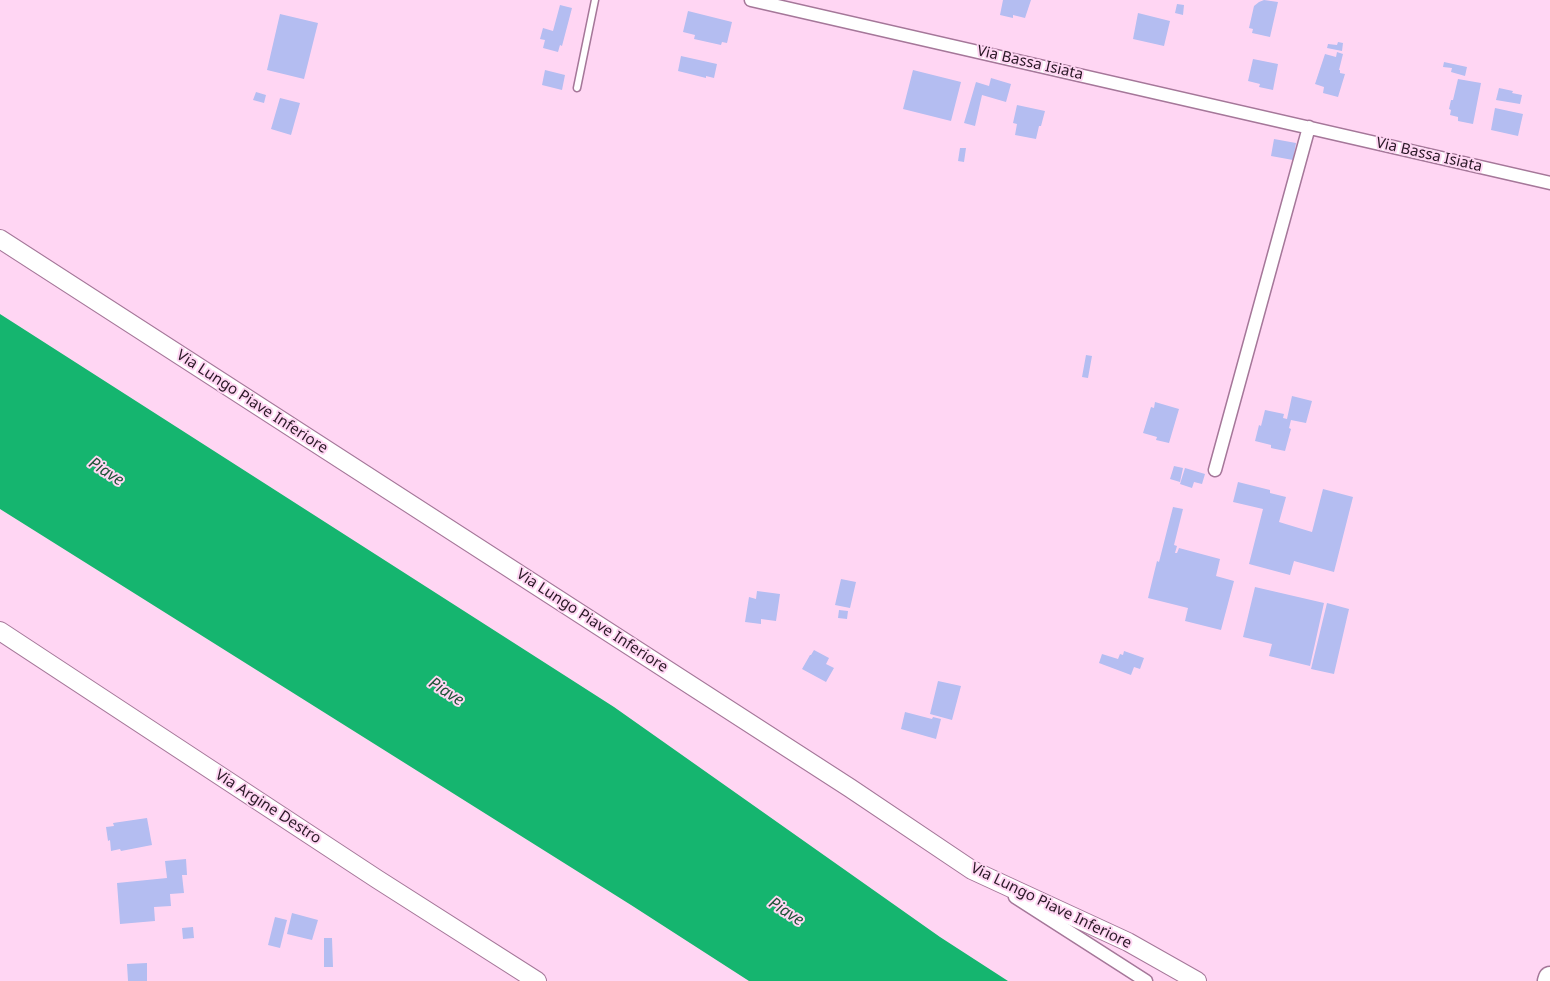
<!DOCTYPE html>
<style>
body{margin:0}
canvas{display:block;background:#ffd6f3}
</style>
<canvas width="1550" height="981"></canvas>
<script>
const context = document.querySelector('canvas').getContext('2d');
context.lineJoin = 'round';
function paint(path, color) {
  context.fillStyle = color;
  context.fill(path, 'evenodd');
}
function trace(path, color, width, dash) {
  context.strokeStyle = color;
  context.lineWidth = width;
  context.lineCap = dash ? 'butt' : 'round';
  context.setLineDash(dash || []);
  context.stroke(path);
}
function label(font, color, halo, rows, align = 'center') {
  context.font = font + ' "Noto Sans",sans-serif';
  context.lineWidth = 4;
  context.setLineDash([]);
  context.textBaseline = 'middle';
  context.strokeStyle = halo;
  context.fillStyle = color;
  for (const [text, x, y, turn = 0] of rows) {
    context.save();
    context.translate(x, y);
    context.rotate((+turn || 0) * Math.PI / 180);
    context.textAlign = isNaN(turn) ? turn : align;
    if (halo) context.strokeText(text, 0, 0);
    context.fillText(text, 0, 0);
    context.restore();
  }
}
paint(new Path2D(`
 M 0,314 L 614,707 L 940,937 L 1008,981 L 749,981 L 631,905 L 0,509 Z`), '#15b56f');
paint(new Path2D(`
 M 1003,0 L 1031,0 L 1025,18 L 1013,15 L 1013,18 L 1000,15 Z
 M 1264,0 L 1278,2 L 1270,37 L 1252,33 L 1253,29 L 1249,28 L 1254,6 L 1259,2 Z
 M 1177,4 L 1184,5 L 1183,15 L 1175,13 Z
 M 560,5 L 572,8 L 562,46 L 560,45 L 558,52 L 543,48 L 545,40 L 540,39 L 543,28 L 553,31 Z
 M 688,11 L 732,22 L 727,43 L 722,42 L 721,45 L 694,39 L 695,35 L 683,32 Z
 M 1138,13 L 1170,21 L 1164,46 L 1133,39 Z
 M 280,14 L 318,23 L 304,79 L 267,70 Z
 M 1338,42 L 1343,43 L 1342,51 L 1327,48 L 1328,44 L 1337,45 Z
 M 1337,52 L 1343,54 L 1339,70 L 1340,70 L 1340,73 L 1345,74 L 1338,97 L 1323,93 L 1324,87 L 1315,84 L 1325,54 L 1336,57 Z
 M 681,56 L 717,64 L 714,78 L 706,76 L 706,78 L 678,71 Z
 M 1253,59 L 1278,64 L 1273,90 L 1259,87 L 1260,84 L 1248,81 Z
 M 1444,62 L 1467,67 L 1465,76 L 1451,72 L 1452,68 L 1443,67 Z
 M 545,70 L 565,75 L 562,90 L 542,85 Z
 M 913,70 L 961,82 L 951,121 L 903,109 Z
 M 991,78 L 1011,84 L 1006,102 L 982,95 L 975,126 L 964,123 L 976,82 L 989,86 Z
 M 1458,79 L 1481,83 L 1473,124 L 1458,121 L 1458,117 L 1450,115 L 1451,110 L 1449,109 L 1451,100 L 1453,100 Z
 M 1499,88 L 1513,91 L 1512,93 L 1522,95 L 1520,104 L 1496,100 Z
 M 256,92 L 266,95 L 264,103 L 253,100 Z
 M 280,98 L 300,103 L 291,135 L 271,129 Z
 M 1017,105 L 1045,111 L 1041,126 L 1039,126 L 1036,139 L 1015,135 L 1017,124 L 1013,123 Z
 M 1495,108 L 1523,114 L 1518,136 L 1491,130 Z
 M 1274,139 L 1296,143 L 1293,160 L 1271,156 Z
 M 960,148 L 966,148 L 964,162 L 958,161 Z
 M 1086,355 L 1092,356 L 1088,378 L 1082,377 Z
 M 1292,396 L 1312,401 L 1306,423 L 1291,420 L 1289,428 L 1291,429 L 1285,451 L 1271,448 L 1271,445 L 1255,441 L 1259,425 L 1261,426 L 1265,410 L 1284,414 L 1283,418 L 1287,419 Z
 M 1155,402 L 1179,409 L 1169,443 L 1156,440 L 1157,437 L 1143,433 L 1151,407 L 1154,408 Z
 M 1174,466 L 1183,468 L 1180,482 L 1170,479 Z
 M 1185,468 L 1205,474 L 1202,484 L 1194,482 L 1192,488 L 1180,484 Z
 M 1238,482 L 1270,490 L 1270,493 L 1286,497 L 1279,522 L 1312,532 L 1323,489 L 1353,497 L 1334,572 L 1294,561 L 1290,575 L 1249,564 L 1263,509 L 1233,502 Z
 M 1173,507 L 1183,509 L 1174,545 L 1177,546 L 1175,553 L 1177,553 L 1179,548 L 1220,559 L 1216,576 L 1234,581 L 1221,630 L 1185,621 L 1188,608 L 1148,598 L 1157,561 L 1159,562 Z
 M 841,579 L 856,582 L 850,608 L 835,605 Z
 M 1255,587 L 1324,603 L 1310,666 L 1269,656 L 1272,644 L 1243,637 Z
 M 757,591 L 780,594 L 776,621 L 761,619 L 761,624 L 745,622 L 749,597 L 756,599 Z
 M 1327,603 L 1349,609 L 1334,674 L 1311,669 Z
 M 839,610 L 848,611 L 847,619 L 838,618 Z
 M 814,650 L 829,658 L 826,664 L 834,668 L 826,682 L 802,669 L 810,655 L 811,655 Z
 M 1124,651 L 1144,658 L 1140,669 L 1134,667 L 1131,675 L 1099,663 L 1102,654 L 1118,659 L 1120,654 L 1123,655 Z
 M 938,681 L 961,686 L 952,720 L 930,714 Z
 M 905,712 L 932,719 L 933,717 L 941,719 L 936,739 L 901,729 Z
 M 147,818 L 152,845 L 121,851 L 120,849 L 111,851 L 110,840 L 108,841 L 106,827 L 114,826 L 113,823 Z
 M 186,859 L 187,875 L 182,875 L 184,893 L 170,894 L 171,906 L 154,907 L 155,921 L 120,924 L 117,883 L 167,878 L 165,861 Z
 M 292,913 L 318,920 L 312,940 L 287,934 Z
 M 275,917 L 287,920 L 280,948 L 268,945 Z
 M 193,927 L 194,938 L 183,939 L 182,928 Z
 M 324,938 L 332,938 L 333,967 L 324,967 Z
 M 147,963 L 147,981 L 128,981 L 127,964 Z`), '#b4bdf1');
const lane = new Path2D(`
 M 577,88 L 595,0`);
const street = new Path2D(`
 M 751,0 L 1550,183
 M 1215,470 L 1309,127
 M 1015,897 L 1146,981`);
const secondary = new Path2D(`
 M 0,239 L 850,788 L 972,870 L 1128,942 L 1197,981
 M 0,631 L 377,879 L 537,981`);
const highway = new Path2D(`
 M 1549,981 L 1550,978`);
trace(lane, '#a57799', 9);
trace(street, '#a57799', 15);
trace(secondary, '#a57799', 20);
trace(highway, '#a57799', 25);
trace(lane, '#fff', 6);
trace(street, '#fff', 12);
trace(secondary, '#fff', 18);
trace(highway, '#fff', 22);
label('15px', '#2a1826', '#ffd6f3', [
 ["Via Bassa Isiata",1030,63,13],
 ["Via Bassa Isiata",1429,155,13],
 ["Via Lungo Piave Inferiore",252,402,33],
 ["Via Lungo Piave Inferiore",592,621,33],
 ["Via Argine Destro",268,807,33],
 ["Via Lungo Piave Inferiore",1051,906,26]
]);
label('italic 16px', '#1c5235', '#ffd6f3', [
 ["Piave",106,472,33],
 ["Piave",446,692,33],
 ["Piave",786,912,33]
]);
</script>
